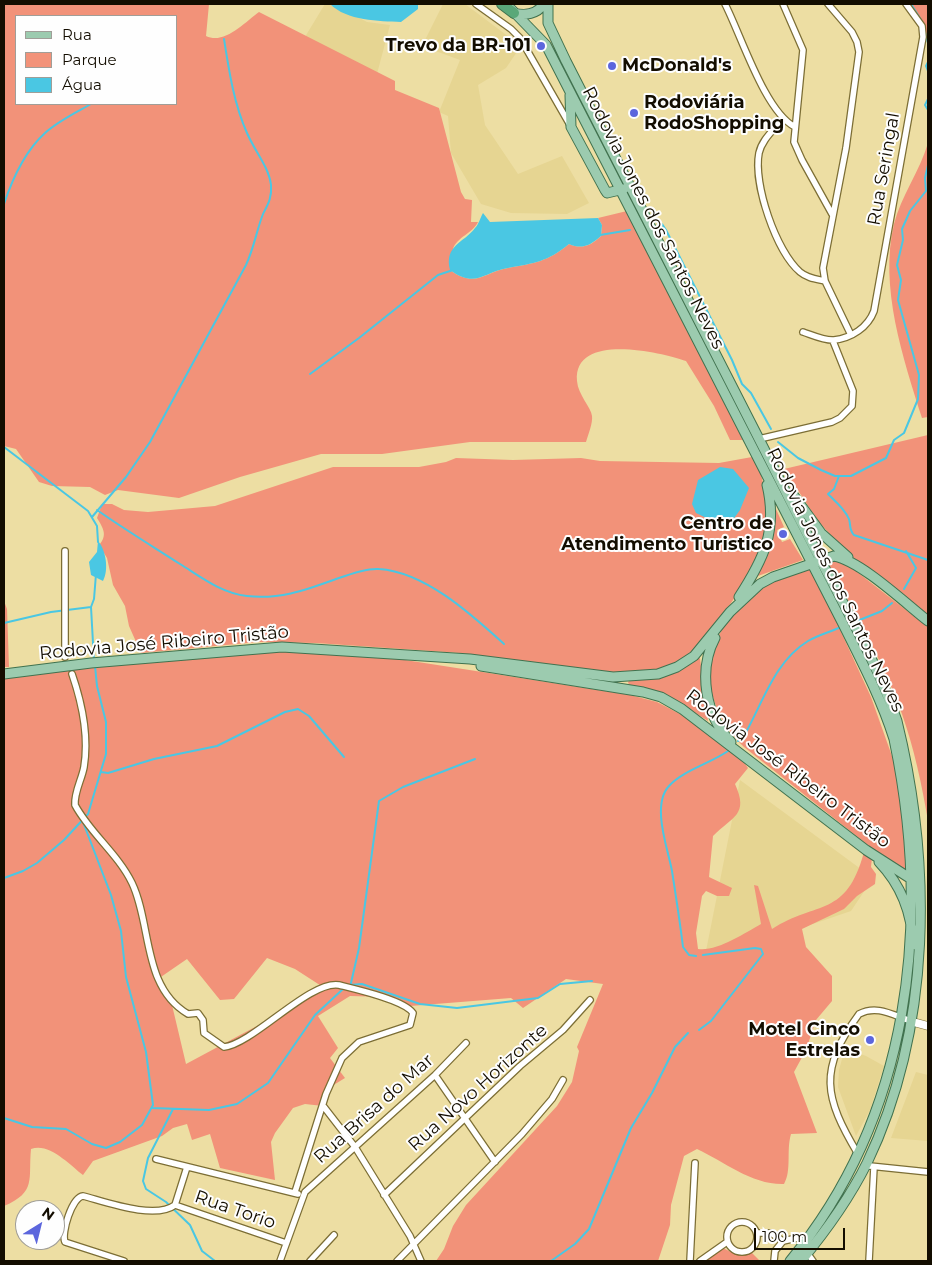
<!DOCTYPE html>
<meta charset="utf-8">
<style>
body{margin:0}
#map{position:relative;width:932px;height:1265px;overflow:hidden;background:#eddea3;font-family:Montserrat,sans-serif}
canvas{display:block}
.frame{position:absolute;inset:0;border:5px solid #130d00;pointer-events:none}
.legend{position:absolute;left:15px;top:15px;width:162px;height:90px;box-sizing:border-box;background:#fefefe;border:1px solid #a09e98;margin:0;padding:6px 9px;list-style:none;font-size:15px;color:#130d00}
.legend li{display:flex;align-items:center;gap:10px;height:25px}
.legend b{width:25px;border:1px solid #a09e98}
.north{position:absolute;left:15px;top:1200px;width:50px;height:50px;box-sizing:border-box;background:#fefefe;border:1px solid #a09e98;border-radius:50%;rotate:36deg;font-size:14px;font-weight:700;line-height:20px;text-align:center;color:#130d00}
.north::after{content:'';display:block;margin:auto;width:18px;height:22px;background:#5c66dd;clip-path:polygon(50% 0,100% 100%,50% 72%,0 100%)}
.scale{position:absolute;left:754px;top:1228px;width:91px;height:22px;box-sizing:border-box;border:2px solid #130d00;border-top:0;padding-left:6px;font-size:15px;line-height:18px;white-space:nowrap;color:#130d00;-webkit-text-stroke:4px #fefefe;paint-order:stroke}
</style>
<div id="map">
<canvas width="932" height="1265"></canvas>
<div class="frame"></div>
<ul class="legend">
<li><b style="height:6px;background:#9ccbaf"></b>Rua</li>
<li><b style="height:14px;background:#f29279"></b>Parque</li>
<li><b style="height:14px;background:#4ac7e3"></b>Água</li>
</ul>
<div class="north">N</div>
<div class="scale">100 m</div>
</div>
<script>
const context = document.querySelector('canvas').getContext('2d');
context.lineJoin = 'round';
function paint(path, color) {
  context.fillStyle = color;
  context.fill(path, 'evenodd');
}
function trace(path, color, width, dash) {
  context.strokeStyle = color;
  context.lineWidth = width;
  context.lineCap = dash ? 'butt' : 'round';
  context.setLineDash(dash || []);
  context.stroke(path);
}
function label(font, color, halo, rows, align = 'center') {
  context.font = font + ' Montserrat,sans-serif';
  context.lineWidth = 4;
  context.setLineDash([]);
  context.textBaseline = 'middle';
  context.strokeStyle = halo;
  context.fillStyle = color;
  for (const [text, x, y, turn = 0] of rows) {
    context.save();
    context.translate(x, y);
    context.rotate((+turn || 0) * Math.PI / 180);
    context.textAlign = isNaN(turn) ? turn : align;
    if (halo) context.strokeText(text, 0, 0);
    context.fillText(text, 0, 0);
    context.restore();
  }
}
paint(new Path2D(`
 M 325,4 L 334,4 L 367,22 L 390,25 L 374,85 L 300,45 Z
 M 443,4 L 465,4 L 521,46 L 506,68 L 478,85 L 485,125 L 518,174 L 562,156 L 589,203 L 567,214 L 511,213 L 481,204 L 451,153 L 448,116 L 439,112 L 460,60 L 422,46 Z
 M 740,780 L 873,878 L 851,911 L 704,961 Z
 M 845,1048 L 866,1056 L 884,1066 L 870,1110 L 856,1136 L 838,1087 L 839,1070 Z
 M 916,1072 L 928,1075 L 928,1141 L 891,1138 Z`), '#e6d592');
paint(new Path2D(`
 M 4,4 L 209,4 L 206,36 C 224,45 244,23 259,12 L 395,81 L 395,90 L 439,108 L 461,192 L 465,199 L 472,200 L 471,222 L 478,222 C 473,233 457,237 453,249 C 451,255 451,264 450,270 C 476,289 484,272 508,268 C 535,263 547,262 569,244 C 582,250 592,245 601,236 L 602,225 L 598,218 L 627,211 L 743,440 L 730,440 L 714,406 L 686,361 C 660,352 573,332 577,381 C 578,395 591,407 592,416 C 593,423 588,435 586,442 L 470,442 L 382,454 L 321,454 L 240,477 L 179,498 L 118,490 L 105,495 L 90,487 L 52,486 L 39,482 L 16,449 L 4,446 ZM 16,16 L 176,16 L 176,104 L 16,104 Z
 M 910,4 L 928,4 L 928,37 Z
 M 928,143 L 928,417 L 922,418 C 903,358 879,287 894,224 C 901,196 920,171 928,143 Z
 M 627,190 L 815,556 L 812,558 L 623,192 Z
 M 928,435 L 928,616 L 846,552 L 818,521 L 784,469 Z
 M 752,457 L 760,470 L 766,496 L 768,524 L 755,567 L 715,627 L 692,654 L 665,670 L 632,674 L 549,666 L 460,653 L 316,643 L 258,642 L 141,653 L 129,626 L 125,606 L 113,585 L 107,558 L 99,545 C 108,535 103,528 97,518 L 102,504 L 112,504 L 124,510 L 148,512 L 215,506 L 333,467 L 419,467 L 446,462 L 456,458 L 513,460 L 581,458 L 600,461 L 719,463 Z
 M 776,509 L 784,527 L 777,530 L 782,542 L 790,539 L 803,560 L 755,577 L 767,556 Z
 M 832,560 L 843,561 L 928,627 L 928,821 C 922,785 914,748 902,714 C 883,661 854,612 828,563 Z
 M 806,567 L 813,571 L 871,697 L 898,773 L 910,874 L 869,846 L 744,747 C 696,700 699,638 752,595 C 768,582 787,575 806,567 Z
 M 4,601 L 7,609 L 9,667 L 4,667 Z
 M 258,651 L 373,655 L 630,695 L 657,702 L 682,715 L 743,761 L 748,768 L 735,784 C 749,815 733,816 713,836 L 709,877 L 732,888 L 729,896 L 717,896 L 706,891 L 702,896 L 696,933 L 698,949 C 716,952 745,933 761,924 L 754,885 L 758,886 L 772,929 C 818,900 846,918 864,852 L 872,858 L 871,867 L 876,874 L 875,884 L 857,896 L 844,909 L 802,929 L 806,947 L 832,976 L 832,1001 L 816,1020 L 806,1050 L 794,1072 L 817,1133 L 791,1134 C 786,1151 792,1170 784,1184 C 752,1185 725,1162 697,1149 L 684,1156 L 671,1205 L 670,1225 L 658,1261 L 436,1261 L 444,1249 L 453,1226 L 466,1205 L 557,1106 L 572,1082 L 579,1051 L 577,1047 L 603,984 L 566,979 L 523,1008 L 511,998 L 410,1006 L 387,997 L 350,996 L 318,1016 L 338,1048 L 330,1058 L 345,1078 L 327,1089 L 323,1106 L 305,1104 L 293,1108 L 275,1133 L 271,1142 L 275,1180 L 220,1168 L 210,1134 L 192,1140 L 187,1124 L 173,1128 L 162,1136 L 93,1161 L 83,1175 C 70,1165 49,1142 31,1149 C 28,1179 37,1192 4,1206 L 4,676 ZM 267,958 L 295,969 L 326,989 L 186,1064 L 172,1005 L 155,981 L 187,959 L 220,1000 L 234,999 Z
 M 700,658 L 708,721 L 666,694 L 629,685 L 628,682 L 630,680 L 682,668 Z
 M 723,1248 L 737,1255 L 751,1252 L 759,1260 L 705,1261 Z`), '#f29279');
paint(new Path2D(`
 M 330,4 L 418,4 L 418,9 L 401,22 C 379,21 347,21 330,4 Z
 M 483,213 L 490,222 L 598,218 L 602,225 L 601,236 C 591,245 582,250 569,244 C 547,262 535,263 508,268 C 483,272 476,289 450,270 C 444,245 464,243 475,228 C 479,224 480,218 483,213 Z
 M 720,467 L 733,469 L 749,488 L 740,510 L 727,528 L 696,513 L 692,504 L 698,480 Z
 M 98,541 C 106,550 109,570 103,581 L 91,575 L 89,562 L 97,552 Z`), '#4ac7e3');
trace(new Path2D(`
 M 911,4 L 923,23
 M 925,32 L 928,43
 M 928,62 L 926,66 L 928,71
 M 928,99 L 925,105 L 928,110
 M 4,204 C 12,180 25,151 45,133 C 58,121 75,113 91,104
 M 658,225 L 662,224 L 666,230 L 732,360 L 742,384 L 751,393 L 771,429
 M 600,235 L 630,230
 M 310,374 L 359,338 L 438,275 L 453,270
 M 778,442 L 798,458 L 821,470 L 835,476 L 851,476 L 886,458 L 894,440 L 904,433 L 918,399 L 919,375 L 898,300 L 901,280 L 897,265 L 903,240 L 902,229 L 910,211 L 926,191 L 925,178 L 928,165
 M 4,447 L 88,511 L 97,526 L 98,542
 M 839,476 L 834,489 L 828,494 C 835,501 845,509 849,519 C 851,526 849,530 854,535 L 928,560
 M 97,510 C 124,529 152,546 180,564 C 201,577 221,593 247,596 C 281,600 308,589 339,578 C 350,574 368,568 379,569 C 425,572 471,614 504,644
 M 92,517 L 126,477 L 150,442 L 246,265 C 254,248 257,229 263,214 C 268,204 272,198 271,185 C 269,167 254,150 247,133 C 234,104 229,71 224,39
 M 904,589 L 916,568 L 906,551
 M 857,621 L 882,611 L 892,603
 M 4,623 L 51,612 L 91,607
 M 94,661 L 91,607 L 94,599 L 96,574
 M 738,741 L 745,734 C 763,702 775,661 808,641 C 818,635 830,632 841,627
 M 101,772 L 108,773 L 154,759 L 217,746 L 285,712 L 298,709 L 309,716 L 344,757
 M 4,878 L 23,871 L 37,863 L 64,840 L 88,814 L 106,754 L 106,722 L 97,686 L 95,666
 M 696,956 L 689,955 L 683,947 C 680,922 676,897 672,871 C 668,849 651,805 669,786 C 682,771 711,763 728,751
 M 351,983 L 359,948 L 379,801 L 403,787 L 475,759
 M 349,985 L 362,984 L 420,1004 L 457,1008 L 538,998 L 560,984 L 592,981
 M 699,1030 L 711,1021 L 763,954 L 761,949 L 755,948 L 703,955
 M 152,1108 L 209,1110 L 237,1104 L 268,1083 L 315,1015 L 343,989
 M 173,1109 L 148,1158 L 143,1181 L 146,1189 L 166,1202 L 190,1225 L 202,1251 L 215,1261
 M 4,1118 L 32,1127 L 66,1129 L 92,1144 L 106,1148 L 120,1142 L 142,1125 L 153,1105 L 146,1052 L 126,977 L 121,931 L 111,895 L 83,822
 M 551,1261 L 575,1244 L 589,1229 L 631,1128 L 652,1093 L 675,1047 L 688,1033`), '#4ac7e3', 2);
const street = new Path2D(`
 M 476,4 L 511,29 L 520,38 L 570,125
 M 725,4 C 741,35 765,112 795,127
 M 783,4 L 803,50 L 794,142 L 802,160 L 832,214
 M 828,4 L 852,32 L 857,42 L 859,52 L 846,148 L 823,268 L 825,281 L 851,335
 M 783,118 C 775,129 762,139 759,153 C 753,184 776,251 800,272 C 807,278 816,279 825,281
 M 803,332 C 812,335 825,341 834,340 C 852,338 868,327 874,311 L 923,37 L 922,26 L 906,4
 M 759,439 L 832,422 L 840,418 L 852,406 L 853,391 L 833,341
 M 65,657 L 65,551
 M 72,674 C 82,703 89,736 84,767 C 82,779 74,792 75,805 C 90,833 118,854 132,883 C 152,925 142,987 188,1014 L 198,1013 L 203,1020 L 204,1033 L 224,1047 C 253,1044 310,980 339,985 C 355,989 404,1000 413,1013 L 410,1025 L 359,1042 L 342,1058 L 326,1094 L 295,1192
 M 435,1075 L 495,1162
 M 324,1107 L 355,1147 L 410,1236 L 421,1261
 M 858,1154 C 824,1097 818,1070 859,1014 C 876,1005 891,1014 908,1020
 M 156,1159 L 298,1194
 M 870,1166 L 928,1172
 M 384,1195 L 520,1066 L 563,1030 L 590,1000
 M 175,1205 L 286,1243
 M727 1237a15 15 0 1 1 30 0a15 15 0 1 1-30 0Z
 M 758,1233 L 771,1233 L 783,1241
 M 808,1254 L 813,1261
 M 124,1261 L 65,1242 C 61,1233 72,1197 83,1196 C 106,1202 155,1220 175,1205 L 187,1167
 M 280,1261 L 305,1192 L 435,1075 L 466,1043
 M 310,1261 L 334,1235
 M 397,1261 L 522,1134 L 552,1099 L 563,1080
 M 690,1261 L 695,1163
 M 700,1261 L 727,1242
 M 774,1261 L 775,1251 L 783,1241 L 797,1238 L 805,1242
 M 869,1261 L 874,1167`);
const secondary = new Path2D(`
 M 917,1023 L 928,1026`);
const primary = new Path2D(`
 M 548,4 L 548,23 L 566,61 C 631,186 693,312 758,437 C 782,484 805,531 830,578 C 854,624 880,671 897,721 C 932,864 932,1027 867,1163 C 850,1197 826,1231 801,1261
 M 511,9 L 546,45 L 842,622 C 861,660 881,698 894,739 C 932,921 911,1115 790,1261
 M 514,13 C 525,16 537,14 544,4
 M 570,95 L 571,127 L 605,190 L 607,193 L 624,189
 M 794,496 L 821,533 L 848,557
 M 739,597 C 763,560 778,531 767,485
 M 715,638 C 698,670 705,716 731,742
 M 481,666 L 643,692 L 661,697 L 682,709 L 866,850 L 919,884
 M 4,674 L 91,663 L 282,647 L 470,659 L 613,677 L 658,674 L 677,667 L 694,656 L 730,612 L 760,584 L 773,577 L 834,556 C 861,561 905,603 928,621
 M 879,862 C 901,885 912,914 913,945`);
const highway = new Path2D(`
 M 502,4 L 514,13`);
trace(street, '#7c6e35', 8);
trace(secondary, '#7c6e35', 9);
trace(primary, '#41724f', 11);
trace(highway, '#41724f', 12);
trace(street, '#fff', 5.5);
trace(secondary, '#fff', 8);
trace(primary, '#9ccbaf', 9);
trace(highway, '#5aa879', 10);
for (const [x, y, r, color] of [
 [541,46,5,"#5c66dd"],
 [612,66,5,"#5c66dd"],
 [634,113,5,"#5c66dd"],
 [783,534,5,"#5c66dd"],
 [870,1040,5,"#5c66dd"]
]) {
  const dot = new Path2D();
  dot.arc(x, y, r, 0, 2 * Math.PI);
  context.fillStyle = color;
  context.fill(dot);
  trace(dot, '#fefefe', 2);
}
label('bold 18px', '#130d00', '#fefefe', [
 ["Trevo da BR-101",531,46],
 ["McDonald's",622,66,"left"],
 ["Rodoviária",644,103,"left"],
 ["RodoShopping",644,124,"left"],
 ["Centro de",773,524],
 ["Atendimento Turistico",773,545],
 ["Motel Cinco",860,1030],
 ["Estrelas",860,1051]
], 'right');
label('18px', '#130d00', '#fefefe', [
 ["Rua Seringal",884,169,-80],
 ["Rodovia Jones dos Santos Neves",653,218,63],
 ["Rodovia Jones dos Santos Neves",835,580,64],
 ["Rodovia José Ribeiro Tristão",164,643,-5],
 ["Rodovia José Ribeiro Tristão",788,769,37],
 ["Rua Novo Horizonte",478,1088,-42],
 ["Rua Brisa do Mar",374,1109,-42],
 ["Rua Torio",235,1210,19]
]);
</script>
